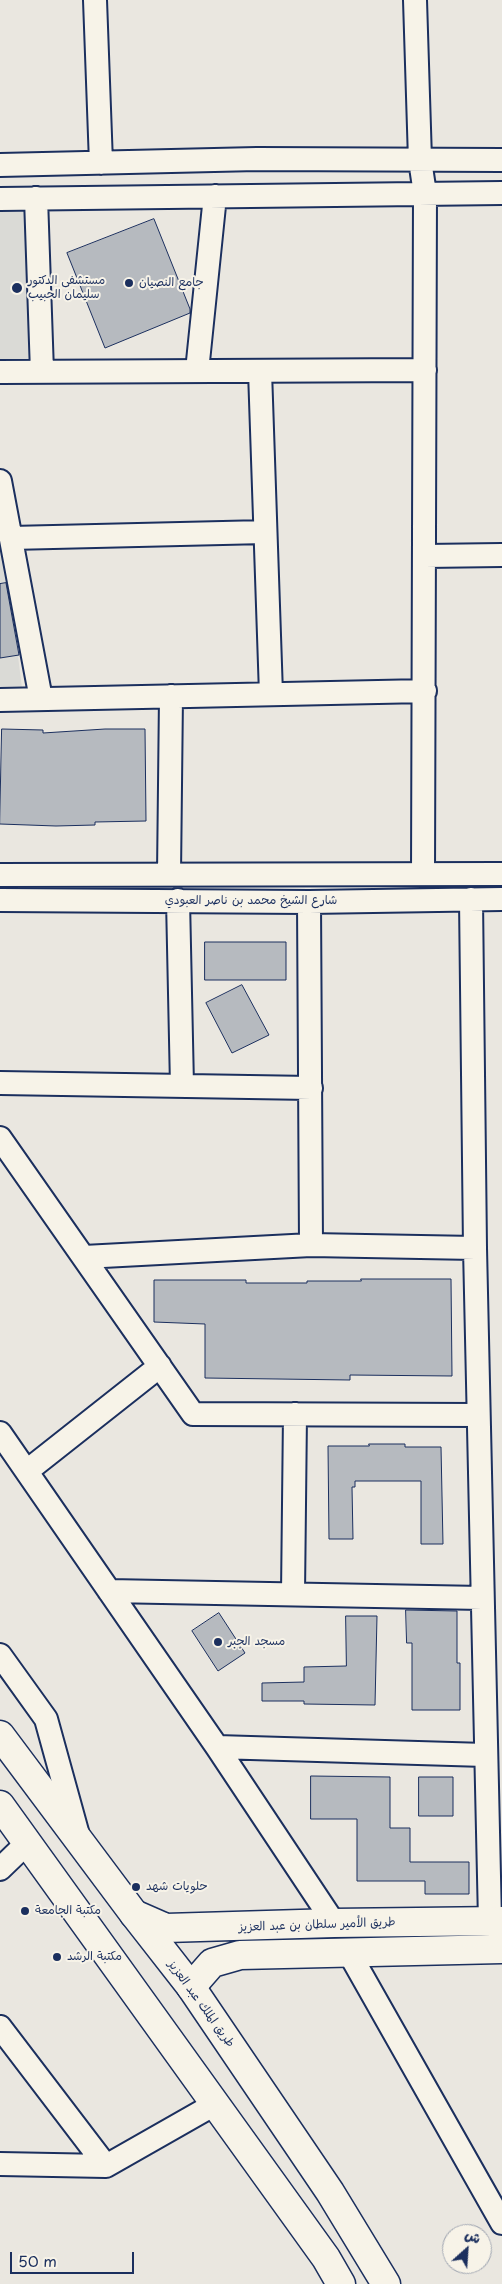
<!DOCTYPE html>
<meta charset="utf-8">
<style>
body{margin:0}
#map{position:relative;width:502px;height:2284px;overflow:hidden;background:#eae7e0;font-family:"Playpen Sans","Playpen Sans Arabic",sans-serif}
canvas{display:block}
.north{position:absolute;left:442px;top:2224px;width:50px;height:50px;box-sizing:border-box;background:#f7f3e8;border:1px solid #9fa5b1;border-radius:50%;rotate:26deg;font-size:14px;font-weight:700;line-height:20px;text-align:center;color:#1b2f5e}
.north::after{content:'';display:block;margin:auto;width:18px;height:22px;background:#1b2f5e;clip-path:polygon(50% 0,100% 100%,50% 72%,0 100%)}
.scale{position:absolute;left:10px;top:2252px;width:124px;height:22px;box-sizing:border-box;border:2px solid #1b2f5e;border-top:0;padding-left:6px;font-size:15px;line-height:18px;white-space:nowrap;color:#1b2f5e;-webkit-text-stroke:4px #f7f3e8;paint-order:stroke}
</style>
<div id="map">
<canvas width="502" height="2284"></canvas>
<div class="north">ش</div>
<div class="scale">50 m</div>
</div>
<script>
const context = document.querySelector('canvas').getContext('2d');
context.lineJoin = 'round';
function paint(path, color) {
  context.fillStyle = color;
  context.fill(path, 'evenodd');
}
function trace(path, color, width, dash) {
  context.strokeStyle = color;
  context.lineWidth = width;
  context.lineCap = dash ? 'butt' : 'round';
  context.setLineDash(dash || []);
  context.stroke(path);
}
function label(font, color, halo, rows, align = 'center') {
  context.font = font + ' "Playpen Sans","Playpen Sans Arabic",sans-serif';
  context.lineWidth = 4;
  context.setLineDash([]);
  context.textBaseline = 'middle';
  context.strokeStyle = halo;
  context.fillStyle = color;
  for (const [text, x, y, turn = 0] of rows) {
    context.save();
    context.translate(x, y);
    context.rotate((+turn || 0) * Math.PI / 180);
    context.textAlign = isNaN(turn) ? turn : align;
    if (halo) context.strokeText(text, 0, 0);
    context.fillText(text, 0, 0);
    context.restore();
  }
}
paint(new Path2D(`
 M 0,212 L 31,212 L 35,364 L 0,363 Z
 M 0,513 L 22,688 L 0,687 Z`), '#dadad6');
const building = new Path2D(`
 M 154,219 L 190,309 L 190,313 L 105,348 L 67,253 Z
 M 6,583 L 19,655 L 0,658 L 0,584 Z
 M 2,729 L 43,730 L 43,733 L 105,729 L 145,729 L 146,821 L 95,822 L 95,825 L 56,826 L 0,824 Z
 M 205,942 L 286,942 L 286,980 L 205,980 Z
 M 242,985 L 269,1035 L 232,1053 L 206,1003 Z
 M 361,1279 L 451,1279 L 452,1376 L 350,1375 L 350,1380 L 205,1378 L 205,1324 L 154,1322 L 154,1280 L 246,1280 L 246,1283 L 307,1283 L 307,1281 L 361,1281 Z
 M 369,1444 L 405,1444 L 405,1447 L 441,1447 L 443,1544 L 421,1544 L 421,1481 L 355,1481 L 355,1487 L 352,1487 L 353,1539 L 329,1539 L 328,1446 L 369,1446 Z
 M 406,1610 L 457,1611 L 457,1663 L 460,1663 L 460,1710 L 412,1710 L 412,1643 L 407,1643 Z
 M 219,1613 L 245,1653 L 218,1671 L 192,1631 Z
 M 346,1616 L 377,1616 L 375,1705 L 304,1704 L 304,1701 L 262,1701 L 262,1683 L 304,1682 L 304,1667 L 346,1666 Z
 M 311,1776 L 390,1777 L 390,1828 L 410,1828 L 410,1862 L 469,1862 L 469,1894 L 425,1894 L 425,1881 L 357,1881 L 357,1819 L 311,1819 Z
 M 419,1777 L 453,1777 L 453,1816 L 419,1816 Z`);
paint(building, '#b6babf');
trace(building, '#1b2f5e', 1);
const minor = new Path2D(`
 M 95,0 L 101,163
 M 415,0 L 420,160 L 425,194 L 423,874
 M 0,165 L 257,159 L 502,160
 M 36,198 L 42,372
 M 0,199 L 502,193
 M 197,371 L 215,196
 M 260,371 L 271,694
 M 0,372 L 425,370
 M 0,481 L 41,699
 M 11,538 L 265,532
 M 425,556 L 502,555
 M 0,700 L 425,691
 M 169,874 L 171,696
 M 0,875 L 502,874
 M 471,899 L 475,1248 L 490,1921
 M 0,900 L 309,902 L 502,899
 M 178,900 L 182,1086
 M 309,902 L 311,1245
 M 0,1083 L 311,1088
 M 0,1138 L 193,1414 L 478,1415
 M 84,1257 L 311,1245 L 475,1248
 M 0,1433 L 217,1747 L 334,1923
 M 27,1471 L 160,1366
 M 109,1591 L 482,1598
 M 293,1594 L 295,1414
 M 0,1655 L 46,1719 L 78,1835
 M 217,1747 L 485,1755
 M 0,1869 L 27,1843
 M 348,1951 L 502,2223
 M 0,2027 L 106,2166
 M 0,2164 L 106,2166 L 215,2104`);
const major = new Path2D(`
 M 134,1914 L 166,1928 L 334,1923 L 502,1921
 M 191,1987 L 212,1963 L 240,1955 L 502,1949`);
const highway = new Path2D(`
 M 0,1735 L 134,1914 L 191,1987 L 330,2192 L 386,2284
 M 0,1805 L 326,2258 L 341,2284`);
trace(minor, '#1b2f5e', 26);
trace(major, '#1b2f5e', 31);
trace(highway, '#1b2f5e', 31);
trace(minor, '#f7f3e8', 22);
trace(major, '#f7f3e8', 28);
trace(highway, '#f7f3e8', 28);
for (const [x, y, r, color] of [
 [129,283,5,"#1b2f5e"],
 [17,288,6,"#1b2f5e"],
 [218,1642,5,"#1b2f5e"],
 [136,1887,5,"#1b2f5e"],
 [25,1911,5,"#1b2f5e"],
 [57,1957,5,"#1b2f5e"]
]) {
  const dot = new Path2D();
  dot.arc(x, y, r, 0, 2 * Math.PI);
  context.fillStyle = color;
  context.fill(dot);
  trace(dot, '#f7f3e8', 2);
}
label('12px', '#1b2f5e', '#f7f3e8', [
 ["مستشفى الدكتور",28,281],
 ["سليمان الحبيب",28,295],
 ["جامع النصيان",139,283],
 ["مسجد الجبر",228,1642],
 ["حلويات شهد",146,1887],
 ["مكتبة الجامعة",35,1911],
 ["مكتبة الرشد",67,1957]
], 'left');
label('12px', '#1b2f5e', '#f7f3e8', [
 ["شارع الشيخ محمد بن ناصر العبودي",251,901],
 ["طريق الأمير سلطان بن عبد العزيز",317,1925,-2],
 ["طريق الملك عبد العزيز",201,2004,54]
]);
</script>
